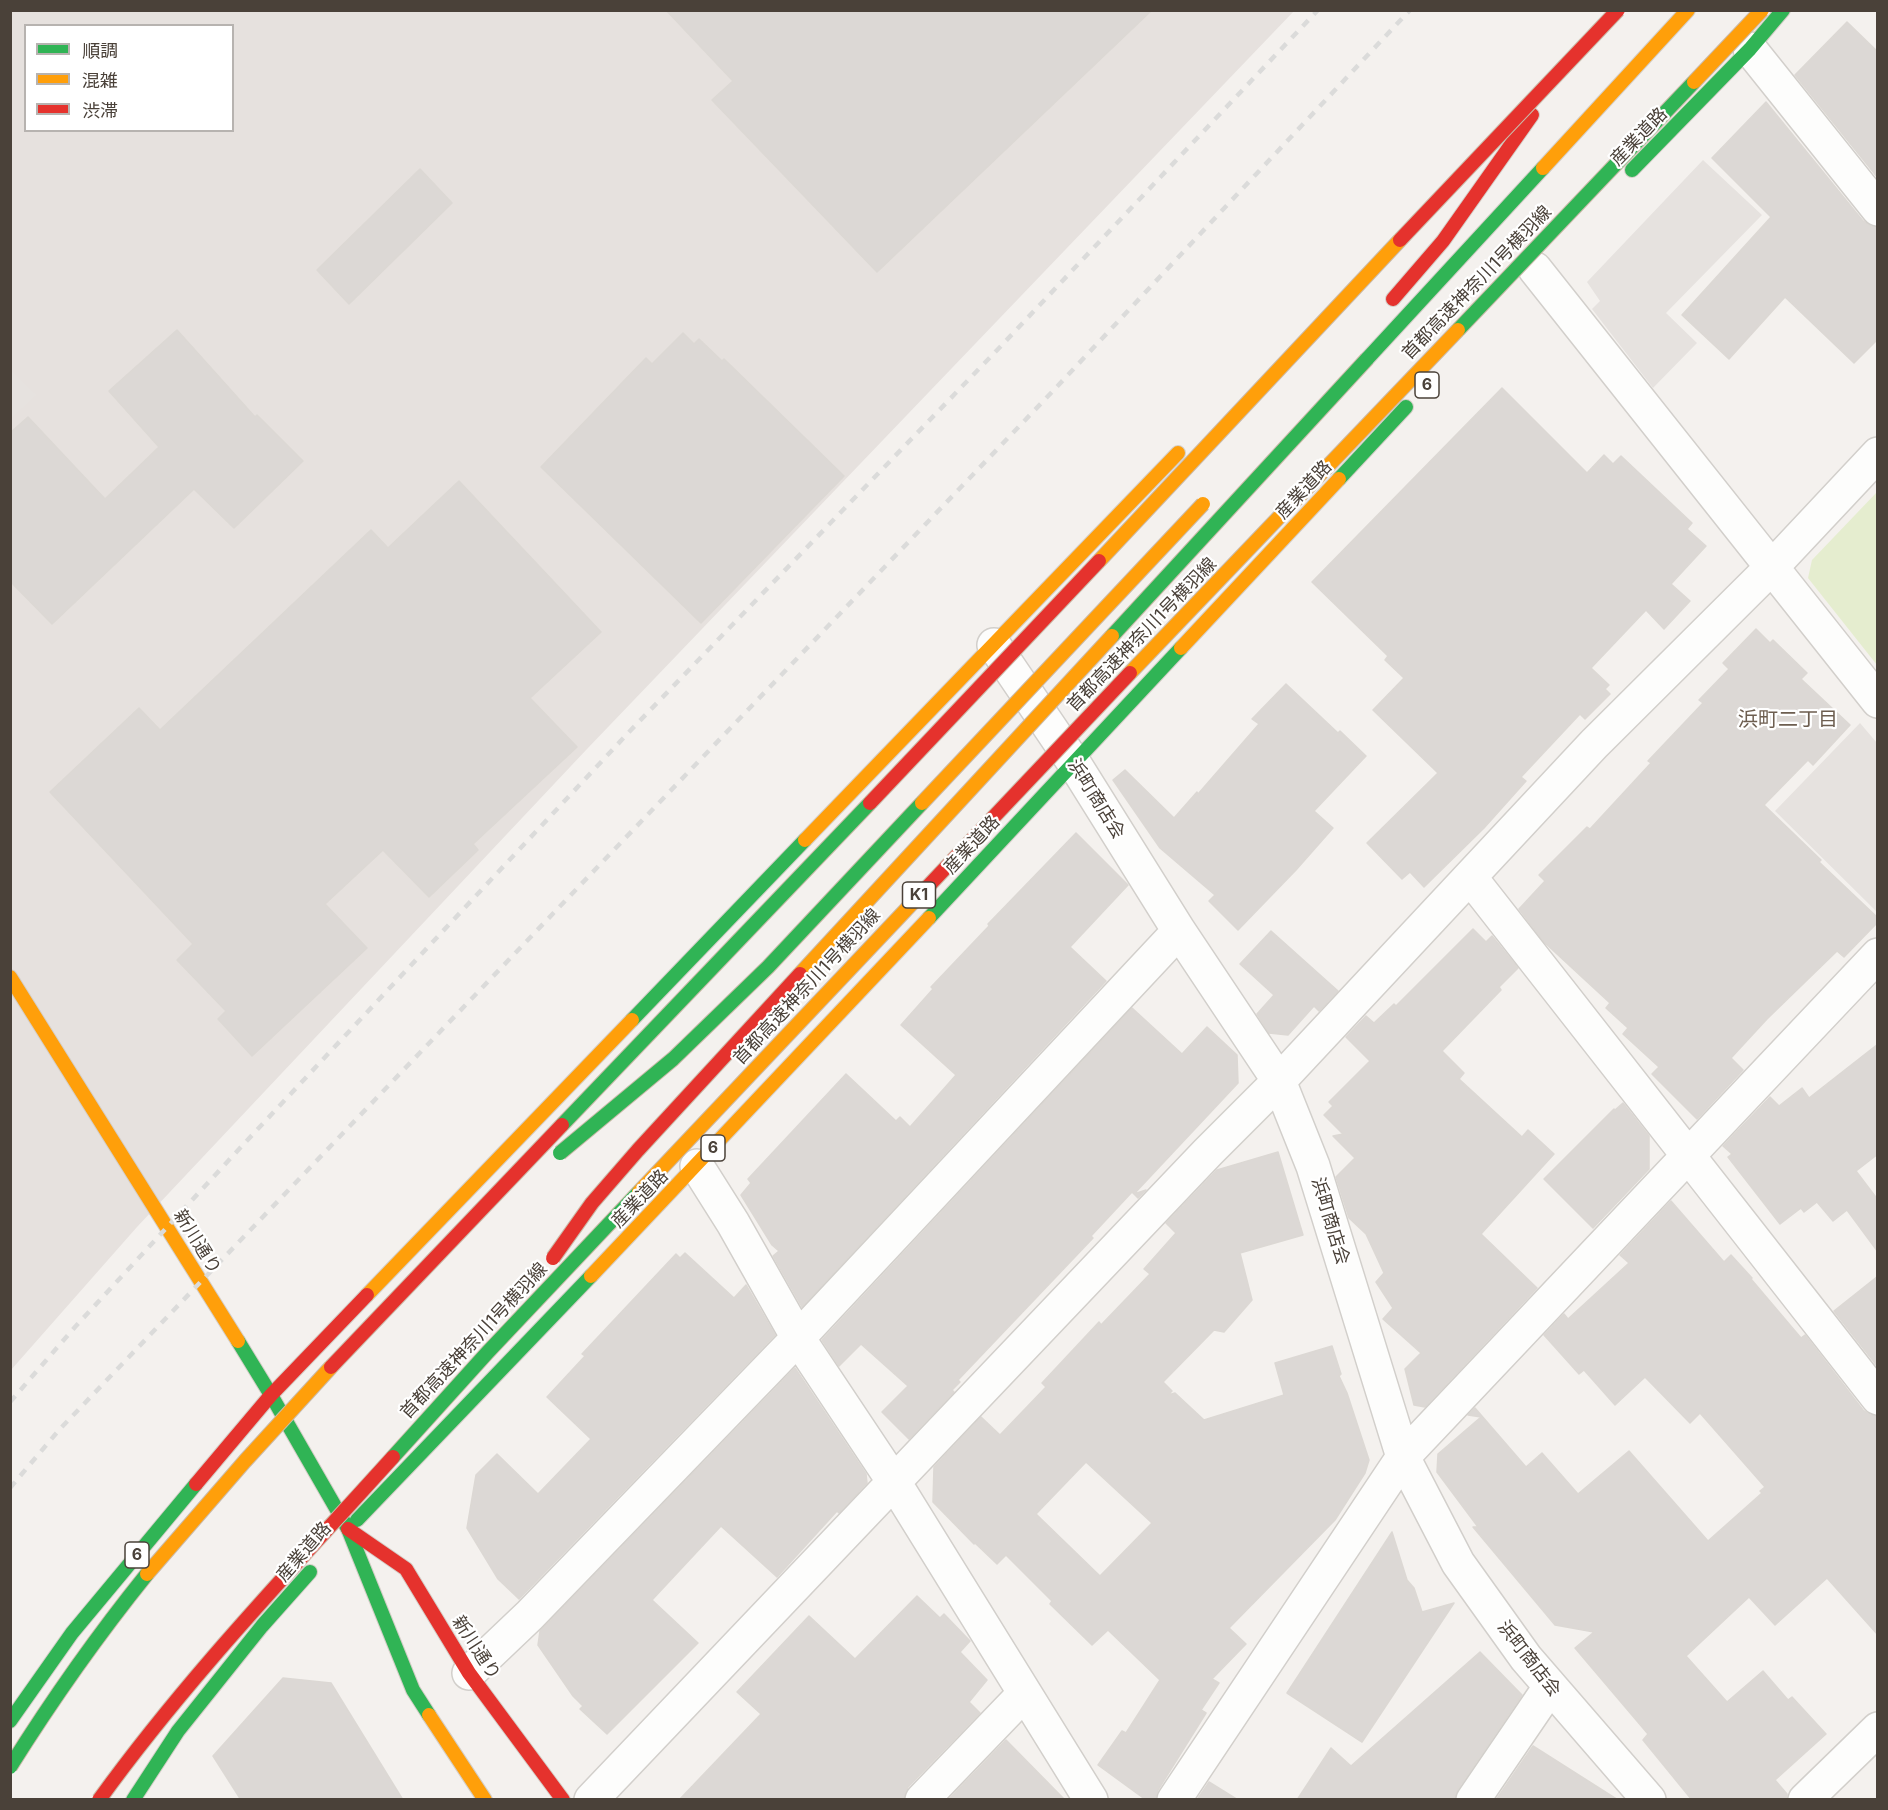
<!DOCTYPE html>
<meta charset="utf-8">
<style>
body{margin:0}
#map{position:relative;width:1888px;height:1810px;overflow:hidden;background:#f4f1ee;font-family:Inter,"Noto Sans JP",sans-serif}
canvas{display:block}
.frame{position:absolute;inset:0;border:12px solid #4a4139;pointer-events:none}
.legend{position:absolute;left:24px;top:24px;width:210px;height:108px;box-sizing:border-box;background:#fff;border:2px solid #b7b3b0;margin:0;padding:8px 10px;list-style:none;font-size:18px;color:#4a4139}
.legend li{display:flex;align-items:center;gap:12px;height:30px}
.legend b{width:30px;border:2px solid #b7b3b0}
</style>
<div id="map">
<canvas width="1888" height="1810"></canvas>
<div class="frame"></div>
<ul class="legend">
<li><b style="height:8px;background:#30b455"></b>順調</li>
<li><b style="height:8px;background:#ff9f0a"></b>混雑</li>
<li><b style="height:8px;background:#e5322d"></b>渋滞</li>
</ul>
</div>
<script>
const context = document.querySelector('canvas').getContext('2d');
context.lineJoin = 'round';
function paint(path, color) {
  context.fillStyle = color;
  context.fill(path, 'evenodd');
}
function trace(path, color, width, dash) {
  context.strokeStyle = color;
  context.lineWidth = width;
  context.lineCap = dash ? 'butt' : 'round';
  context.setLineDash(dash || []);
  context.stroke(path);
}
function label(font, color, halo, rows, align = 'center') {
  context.font = font + ' Inter,"Noto Sans JP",sans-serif';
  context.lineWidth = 4.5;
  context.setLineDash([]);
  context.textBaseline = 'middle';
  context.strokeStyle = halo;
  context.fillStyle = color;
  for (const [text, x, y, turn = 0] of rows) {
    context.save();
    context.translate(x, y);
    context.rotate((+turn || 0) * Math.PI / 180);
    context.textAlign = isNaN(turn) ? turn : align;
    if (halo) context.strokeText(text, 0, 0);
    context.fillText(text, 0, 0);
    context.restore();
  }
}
paint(new Path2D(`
 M 11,11 L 1294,11 L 587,749 L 137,1227 L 11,1370 ZM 26,26 L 232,26 L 232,130 L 26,130 Z`), '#e6e1de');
paint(new Path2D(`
 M 1877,492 L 1877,665 L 1808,578 L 1812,560 Z`), '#e5edcf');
paint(new Path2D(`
 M 1703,160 L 1762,215 L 1666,313 L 1697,343 L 1653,388 L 1592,309 L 1600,301 L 1587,282 Z
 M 11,370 L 37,395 L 11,419 Z
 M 1860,723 L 1877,743 L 1877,912 L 1775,811 Z`), '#e6e2df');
const building = new Path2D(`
 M 666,10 L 1152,10 L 877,272 L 712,100 L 733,81 Z
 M 1847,22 L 1878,52 L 1878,178 L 1795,75 Z
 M 1766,102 L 1863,221 L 1871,226 L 1878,227 L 1878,339 L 1854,363 L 1785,297 L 1729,359 L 1682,315 L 1771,217 L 1712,158 Z
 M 420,169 L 452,203 L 349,304 L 317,270 Z
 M 177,330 L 255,417 L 257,415 L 303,461 L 234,528 L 194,489 L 52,624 L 10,581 L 10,433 L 28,417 L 105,499 L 159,447 L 109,391 Z
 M 683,333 L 694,344 L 699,339 L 722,361 L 724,359 L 844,476 L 701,623 L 541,467 L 646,358 L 652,364 Z
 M 1502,388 L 1587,473 L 1604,455 L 1613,464 L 1621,456 L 1692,523 L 1687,529 L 1706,546 L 1671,584 L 1690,601 L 1664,629 L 1646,610 L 1591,668 L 1609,685 L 1605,689 L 1610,694 L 1585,719 L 1580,714 L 1521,777 L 1526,781 L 1484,828 L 1424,887 L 1410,872 L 1402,879 L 1367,843 L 1438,773 L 1373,710 L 1404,678 L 1385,660 L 1388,656 L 1312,582 Z
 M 459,481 L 601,632 L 530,698 L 577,747 L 473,844 L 478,850 L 429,897 L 383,850 L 325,904 L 367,948 L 252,1056 L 218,1019 L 226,1011 L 177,960 L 193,944 L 50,792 L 139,708 L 160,730 L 371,530 L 388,548 Z
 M 1756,629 L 1770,643 L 1773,640 L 1807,673 L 1801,679 L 1850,725 L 1813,765 L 1808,760 L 1764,805 L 1821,860 L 1819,862 L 1878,918 L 1878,922 L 1844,957 L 1837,951 L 1767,1019 L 1731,1058 L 1743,1070 L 1697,1119 L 1652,1074 L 1659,1067 L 1623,1034 L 1628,1028 L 1606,1008 L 1610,1003 L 1544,942 L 1519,909 L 1545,881 L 1539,875 L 1587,827 L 1590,829 L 1651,763 L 1648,761 L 1703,703 L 1699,700 L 1729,669 L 1723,663 Z
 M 1286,684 L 1338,733 L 1340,731 L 1366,756 L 1314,811 L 1333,828 L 1296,870 L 1238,930 L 1209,901 L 1215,895 L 1160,848 L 1113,780 L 1125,770 L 1174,818 L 1197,792 L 1198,794 L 1259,724 L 1252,719 Z
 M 1076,833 L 1128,885 L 1070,947 L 1106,981 L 802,1307 L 773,1256 L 779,1251 L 772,1245 L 741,1195 L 751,1183 L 748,1179 L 846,1074 L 896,1121 L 900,1117 L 910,1127 L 956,1075 L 901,1025 L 933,989 L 931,987 L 989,926 L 988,924 Z
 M 1473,929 L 1486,942 L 1492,936 L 1518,968 L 1499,987 L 1501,990 L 1442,1051 L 1464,1073 L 1459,1079 L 1522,1137 L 1528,1130 L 1554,1154 L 1481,1234 L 1537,1288 L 1425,1407 L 1414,1405 L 1405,1369 L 1421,1353 L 1383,1319 L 1393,1308 L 1376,1282 L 1384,1273 L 1366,1234 L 1349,1218 L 1336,1177 L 1355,1158 L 1333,1136 L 1343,1134 L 1324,1115 L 1333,1106 L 1329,1102 L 1370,1061 L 1346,1037 L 1366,1016 L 1374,1023 L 1394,1004 L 1396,1006 Z
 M 1271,931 L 1338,991 L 1319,1011 L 1314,1006 L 1288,1035 L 1269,1033 L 1257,1014 L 1274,995 L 1240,964 Z
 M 1132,1008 L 1182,1054 L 1207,1027 L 1237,1055 L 1238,1083 L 1134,1194 L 1146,1190 L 1138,1198 L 1132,1192 L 1091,1236 L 1093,1238 L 958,1380 L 960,1382 L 952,1390 L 954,1392 L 909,1439 L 882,1412 L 908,1386 L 861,1344 L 839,1366 L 822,1340 Z
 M 1878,1044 L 1878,1154 L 1856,1171 L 1878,1200 L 1878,1252 L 1847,1210 L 1833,1221 L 1817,1202 L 1804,1212 L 1801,1208 L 1780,1224 L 1728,1157 L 1732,1154 L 1723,1146 L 1770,1097 L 1779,1106 L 1802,1088 L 1809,1098 Z
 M 1623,1103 L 1649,1136 L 1649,1169 L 1593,1228 L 1544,1179 L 1614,1109 L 1615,1110 Z
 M 1278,1152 L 1303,1235 L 1240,1253 L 1252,1300 L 1224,1332 L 1214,1330 L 1163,1382 L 1172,1391 L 1168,1395 L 1175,1393 L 1204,1420 L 1284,1395 L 1275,1363 L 1332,1346 L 1341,1374 L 1339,1376 L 1347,1393 L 1369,1460 L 1365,1473 L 1335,1520 L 1229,1628 L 1246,1644 L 1212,1679 L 1219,1683 L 1201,1710 L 1206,1713 L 1158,1790 L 1155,1800 L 1146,1800 L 1098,1765 L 1122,1731 L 1126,1733 L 1160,1680 L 1108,1630 L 1092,1645 L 1050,1604 L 1052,1601 L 1006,1555 L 997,1564 L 975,1543 L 974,1544 L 933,1502 L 934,1467 L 981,1417 L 1000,1435 L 1046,1387 L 1042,1383 L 1099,1322 L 1101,1325 L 1150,1274 L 1144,1269 L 1176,1233 L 1166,1223 L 1217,1170 ZM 1086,1462 L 1152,1523 L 1100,1576 L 1036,1514 Z
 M 1671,1201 L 1724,1262 L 1731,1255 L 1752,1278 L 1751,1279 L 1801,1338 L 1805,1335 L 1863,1410 L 1870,1415 L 1878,1416 L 1878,1635 L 1827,1578 L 1775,1625 L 1749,1597 L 1686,1656 L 1727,1702 L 1763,1671 L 1788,1700 L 1792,1697 L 1826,1734 L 1775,1780 L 1787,1794 L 1787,1800 L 1692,1800 L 1643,1740 L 1648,1734 L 1575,1648 L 1594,1632 L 1555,1625 L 1473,1527 L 1478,1527 L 1437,1472 L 1438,1454 L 1481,1417 L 1468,1415 L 1475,1408 L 1526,1467 L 1542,1453 L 1578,1494 L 1629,1451 L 1708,1541 L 1762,1493 L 1760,1491 L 1765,1487 L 1700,1413 L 1690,1423 L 1645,1377 L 1615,1405 L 1584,1370 L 1579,1374 L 1544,1335 L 1564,1314 L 1568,1319 L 1629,1263 L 1620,1255 Z
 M 685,1253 L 734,1298 L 746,1285 L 775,1335 L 519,1599 L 498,1579 L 467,1528 L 476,1475 L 497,1454 L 538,1494 L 591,1439 L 547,1397 L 585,1356 L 582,1354 L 676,1254 L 680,1258 Z
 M 1878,1276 L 1878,1367 L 1834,1311 Z
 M 795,1368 L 866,1474 L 867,1483 L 839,1513 L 837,1511 L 777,1577 L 721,1526 L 652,1600 L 698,1643 L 607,1734 L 580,1709 L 583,1706 L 573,1696 L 538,1645 L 540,1631 Z
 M 1392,1532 L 1407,1580 L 1414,1588 L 1422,1612 L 1454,1603 L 1362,1742 L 1287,1693 Z
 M 917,1596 L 940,1618 L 944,1614 L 970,1641 L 960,1652 L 987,1680 L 969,1702 L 980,1713 L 908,1787 L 904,1800 L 679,1800 L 761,1714 L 737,1692 L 809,1616 L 855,1659 Z
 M 1480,1652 L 1522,1695 L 1458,1789 L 1454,1800 L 1297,1800 L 1331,1748 L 1351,1766 Z
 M 283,1678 L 331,1683 L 403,1800 L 241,1800 L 213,1756 Z
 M 1006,1740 L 1065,1800 L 948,1800 Z
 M 1533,1746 L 1618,1800 L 1496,1800 Z
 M 1209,1782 L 1238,1800 L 1197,1800 Z`);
paint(building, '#dcd8d5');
trace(building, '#dcd8d4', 1.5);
const street = new Path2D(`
 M 1750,49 L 1878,209
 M 1535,269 L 1878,701
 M 994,645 L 1074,763 L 1179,931 L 1279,1081 L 1313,1166 L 1403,1457 L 1458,1563 L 1526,1658 L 1649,1800
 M 1470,877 L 1878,1398
 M 697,1166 L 733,1223 L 798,1338 L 894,1482 L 1091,1800
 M 469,1673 L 530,1615 L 798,1338 L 1179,931
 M 591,1800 L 1208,1152 L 1279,1081 L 1594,744 L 1772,567 L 1878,454
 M 922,1800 L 1024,1694
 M 1174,1800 L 1403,1457 L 1878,955
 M 1473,1800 L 1550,1687
 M 1805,1800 L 1878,1729`);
const fast = new Path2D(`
 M 1632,170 L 1750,49 L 1783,10
 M 1367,359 L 1543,168
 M 1339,479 L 1406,407
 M 929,918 L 1181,648
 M 632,1020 L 805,840
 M 238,1341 L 271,1395 L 348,1529 L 413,1690 L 429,1715
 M 357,1520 L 591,1276
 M 10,1721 L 72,1633 L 196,1484
 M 133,1800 L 178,1731 L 262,1626 L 310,1572`);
const slow = new Path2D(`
 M 1543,168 L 1688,10
 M 1181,648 L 1339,479
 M 805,840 L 1178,453
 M 10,977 L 238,1341
 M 591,1276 L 929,918
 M 367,1295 L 632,1020
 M 429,1715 L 485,1800`);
const jam = new Path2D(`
 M 1393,299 L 1443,241 L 1532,115
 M 196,1484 L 271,1395 L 367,1295
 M 348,1529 L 406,1569 L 469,1673 L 563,1800`);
trace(street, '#d2cfcb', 36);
trace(fast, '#d4cec7', 16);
trace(slow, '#d4cec7', 16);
trace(jam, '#d4cec7', 16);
trace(street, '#fdfdfc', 33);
trace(fast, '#30b455', 14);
trace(slow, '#ff9f0a', 14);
trace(jam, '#e5322d', 14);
trace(new Path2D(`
 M 10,1402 L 75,1327 L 241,1147 L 630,731 L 1001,346 L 1318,10
 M 10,1488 L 59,1430 L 1051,393 L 1410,10`), '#dbdbda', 4.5, [8, 8]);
const fastBridge = new Path2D(`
 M 1458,330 L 1694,82
 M 1112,636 L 1367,359
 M 562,1125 L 870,803
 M 560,1153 L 673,1059 L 768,967 L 922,803
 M 393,1457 L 487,1353 L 639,1192
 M 10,1767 C 52,1700 97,1636 147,1574`);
const slowBridge = new Path2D(`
 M 1694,82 L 1762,10
 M 1099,561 L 1400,240
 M 1130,673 L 1458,330
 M 922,803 L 1203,504
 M 800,974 L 1112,636
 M 639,1192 L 918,897
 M 147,1574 L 245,1461 L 331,1367`);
const jamBridge = new Path2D(`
 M 1400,240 L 1618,10
 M 870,803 L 1099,561
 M 918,897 L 1130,673
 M 553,1258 L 592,1203 L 638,1150 L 800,974
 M 331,1367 L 562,1125
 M 99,1800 C 187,1678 292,1569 393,1457`);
trace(fastBridge, '#cbbbaa', 16, []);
trace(slowBridge, '#cbbbaa', 16, []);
trace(jamBridge, '#cbbbaa', 16, []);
trace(fastBridge, '#30b455', 14);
trace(slowBridge, '#ff9f0a', 14);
trace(jamBridge, '#e5322d', 14);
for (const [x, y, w] of [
 [1427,385,24],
 [919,895,33],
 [713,1148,24],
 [137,1555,24]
]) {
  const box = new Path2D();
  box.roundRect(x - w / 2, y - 13, w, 26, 4.5);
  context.fillStyle = '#fff';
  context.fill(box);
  trace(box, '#4a4139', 1.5);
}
label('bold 16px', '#4a4139', null, [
 ["6",1427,385],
 ["K1",919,895],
 ["6",713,1148],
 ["6",137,1555]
]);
label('18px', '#4a4139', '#fff', [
 ["産業道路",1639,137,-46],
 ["首都高速神奈川1号横羽線",1477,283,-46],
 ["産業道路",1304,490,-47],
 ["首都高速神奈川1号横羽線",1142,635,-46],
 ["浜町商店会",1096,799,58],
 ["産業道路",972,845,-47],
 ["首都高速神奈川1号横羽線",807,987,-47],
 ["産業道路",640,1199,-46],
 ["浜町商店会",1330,1221,73],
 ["新川通り",197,1242,58],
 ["首都高速神奈川1号横羽線",474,1341,-47],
 ["産業道路",304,1552,-49],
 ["新川通り",476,1648,57],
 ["浜町商店会",1529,1659,52]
]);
label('20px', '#6d5e50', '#fff', [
 ["浜町二丁目",1788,720]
]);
</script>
